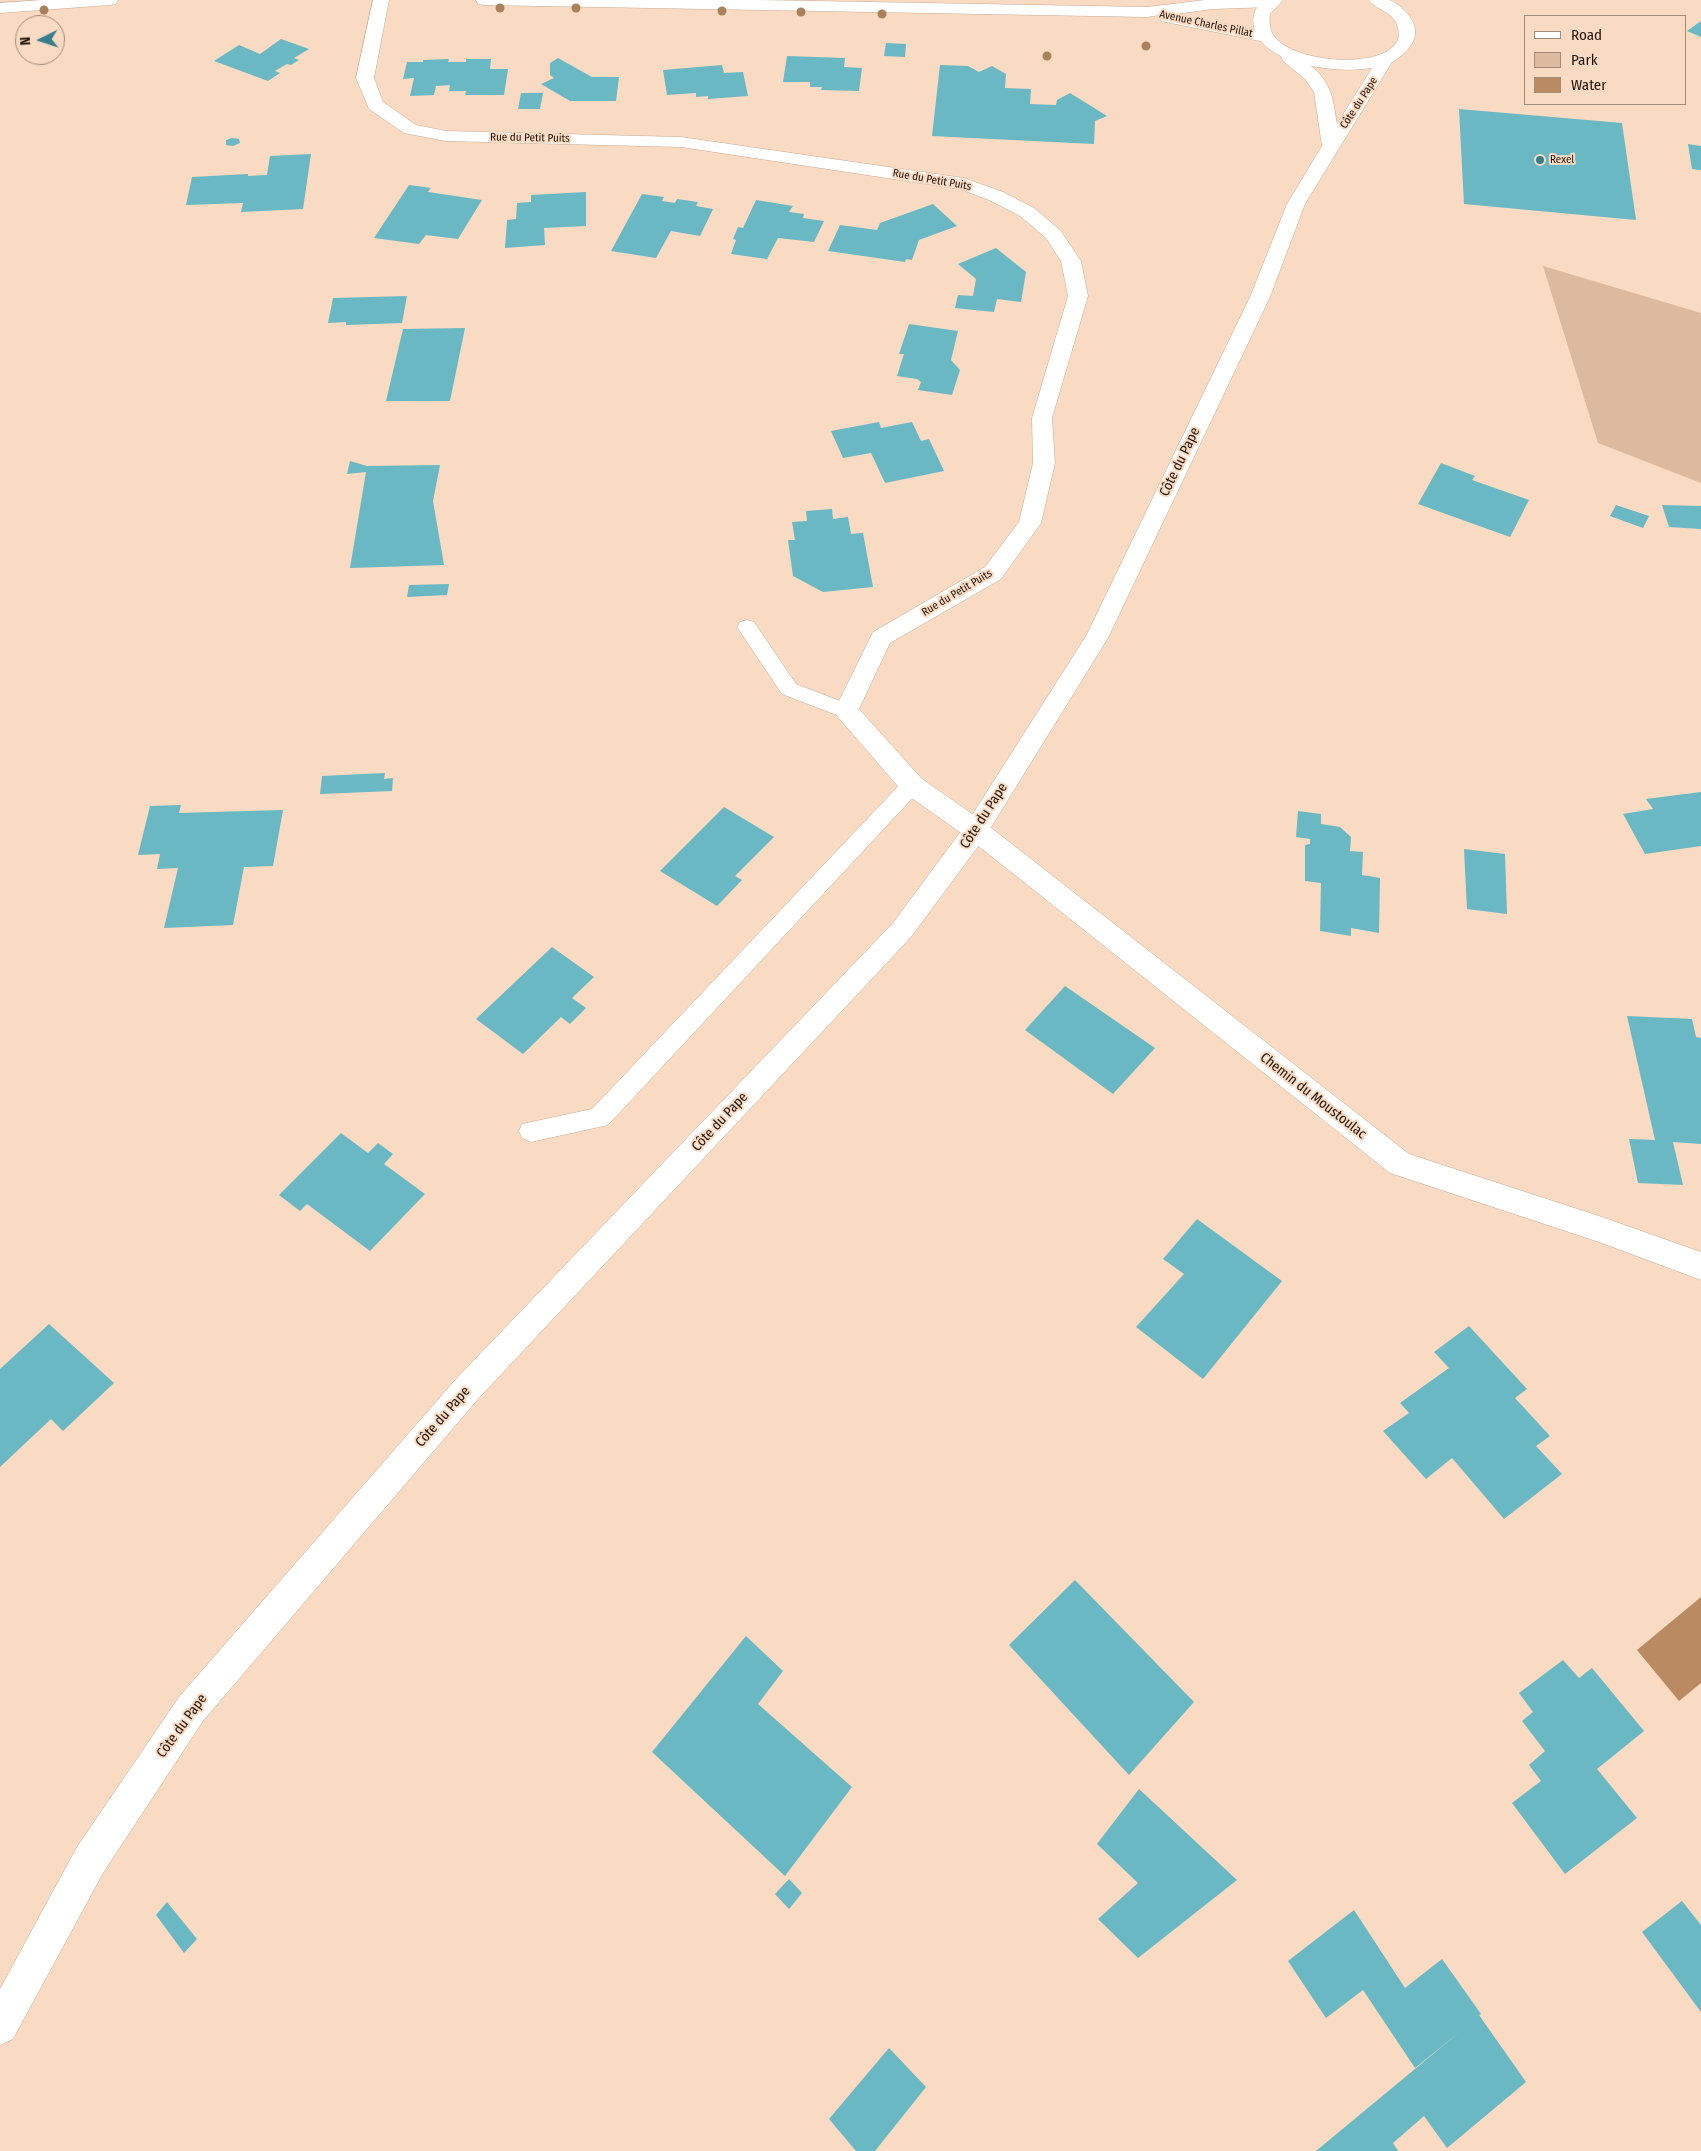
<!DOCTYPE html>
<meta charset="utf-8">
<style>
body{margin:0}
#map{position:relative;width:1701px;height:2151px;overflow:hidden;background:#f9dac2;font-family:"Fira Sans Condensed",sans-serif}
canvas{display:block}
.legend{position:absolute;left:1524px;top:15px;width:162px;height:90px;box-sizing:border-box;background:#f9dac2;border:1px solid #a38c7a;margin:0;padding:6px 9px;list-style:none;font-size:15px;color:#21160d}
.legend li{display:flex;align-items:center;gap:10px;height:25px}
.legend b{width:25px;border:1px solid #a38c7a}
.north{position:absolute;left:15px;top:15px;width:50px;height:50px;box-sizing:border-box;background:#f9dac2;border:1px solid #a38c7a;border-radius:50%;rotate:266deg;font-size:14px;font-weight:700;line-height:20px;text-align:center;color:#21160d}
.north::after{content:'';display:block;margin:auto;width:18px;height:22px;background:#387f8a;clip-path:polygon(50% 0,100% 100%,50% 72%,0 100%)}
</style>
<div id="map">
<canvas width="1701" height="2151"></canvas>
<ul class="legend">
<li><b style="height:6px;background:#fff"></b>Road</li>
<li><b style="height:14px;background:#dcba9f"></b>Park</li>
<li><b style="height:14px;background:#ba8b62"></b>Water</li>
</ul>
<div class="north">N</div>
</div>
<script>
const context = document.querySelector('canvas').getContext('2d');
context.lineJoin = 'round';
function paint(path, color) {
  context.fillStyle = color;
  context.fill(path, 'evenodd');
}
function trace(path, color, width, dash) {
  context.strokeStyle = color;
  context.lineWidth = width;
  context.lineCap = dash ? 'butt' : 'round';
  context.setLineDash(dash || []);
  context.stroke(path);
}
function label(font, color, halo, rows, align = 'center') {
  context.font = font + ' "Fira Sans Condensed",sans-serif';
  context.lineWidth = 4;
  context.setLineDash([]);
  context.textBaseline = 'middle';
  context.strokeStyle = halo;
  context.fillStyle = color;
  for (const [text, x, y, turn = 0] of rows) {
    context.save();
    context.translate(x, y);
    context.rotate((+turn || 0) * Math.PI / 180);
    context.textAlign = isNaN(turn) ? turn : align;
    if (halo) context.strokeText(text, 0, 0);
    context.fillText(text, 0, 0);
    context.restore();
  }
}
paint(new Path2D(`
 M 1543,266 L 1701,313 L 1701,483 L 1598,443 Z`), '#dcba9f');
paint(new Path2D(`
 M 1701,1597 L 1701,1683 L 1679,1701 L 1637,1650 Z`), '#ba8b62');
paint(new Path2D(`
 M 1701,21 L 1701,37 L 1687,31 Z
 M 281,39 L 309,49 L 294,58 L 299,60 L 291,65 L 287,64 L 275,71 L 280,73 L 268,81 L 214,61 L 239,45 L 260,54 Z
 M 886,43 L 906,44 L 905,57 L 884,56 Z
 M 787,56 L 845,58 L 844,67 L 862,68 L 859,91 L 821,90 L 822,87 L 810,87 L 810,82 L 783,82 Z
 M 558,58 L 592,77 L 619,77 L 616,101 L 570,101 L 541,84 L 554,78 L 550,75 L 550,63 Z
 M 449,59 L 448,62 L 466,62 L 466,59 L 491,59 L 490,69 L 508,69 L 504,95 L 465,95 L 466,91 L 449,91 L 450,85 L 436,86 L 434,95 L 410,96 L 414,78 L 403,79 L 407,62 L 423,62 L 423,60 Z
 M 722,65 L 724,73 L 743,72 L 748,96 L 708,99 L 708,96 L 696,97 L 696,93 L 667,95 L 663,70 Z
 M 940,65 L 968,66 L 979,72 L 992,66 L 1006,74 L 1005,88 L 1031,89 L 1030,104 L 1056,105 L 1057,100 L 1070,93 L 1107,116 L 1095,121 L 1094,144 L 932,136 Z
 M 521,93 L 543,93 L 540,109 L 518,109 Z
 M 1459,109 L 1622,123 L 1636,220 L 1464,204 Z
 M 232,138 L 239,139 L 240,143 L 233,146 L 226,145 L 226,140 Z
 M 1688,144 L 1701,146 L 1701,170 L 1692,169 Z
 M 311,154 L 303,209 L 241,212 L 243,203 L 186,205 L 192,177 L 248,174 L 248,176 L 267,175 L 270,156 Z
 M 409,185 L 431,188 L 428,192 L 482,200 L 458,239 L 426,235 L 419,244 L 374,238 Z
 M 586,192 L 586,226 L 544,228 L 545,245 L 505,248 L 507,220 L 516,219 L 517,203 L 531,202 L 531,195 Z
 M 642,194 L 664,197 L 662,201 L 675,203 L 677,199 L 698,202 L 696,206 L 713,209 L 700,236 L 671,231 L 656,258 L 611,251 Z
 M 756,200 L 793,206 L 789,212 L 804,214 L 803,218 L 824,221 L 814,242 L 778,238 L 767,259 L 731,254 L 736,240 L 733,239 L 738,227 L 743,228 Z
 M 933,204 L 957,226 L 919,240 L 912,260 L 906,259 L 905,262 L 828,251 L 840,225 L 877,230 L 880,223 Z
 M 996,248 L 1026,272 L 1021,302 L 997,299 L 994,312 L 955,308 L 958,295 L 973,296 L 976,279 L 958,264 Z
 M 407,296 L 402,323 L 346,325 L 346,322 L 328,323 L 333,298 Z
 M 909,324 L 958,331 L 951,360 L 960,370 L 952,395 L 918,390 L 921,382 L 917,379 L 897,376 L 904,354 L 899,354 Z
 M 465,328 L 450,401 L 386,401 L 403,329 Z
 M 879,422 L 881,428 L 912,422 L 921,441 L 929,439 L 944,471 L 885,483 L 871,453 L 843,458 L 831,431 Z
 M 350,461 L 367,466 L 440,465 L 433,501 L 444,565 L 350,568 L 366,472 L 347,474 Z
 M 1441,463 L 1475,476 L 1472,480 L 1529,500 L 1510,537 L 1418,504 Z
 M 1616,505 L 1649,516 L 1643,528 L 1610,516 Z
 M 1662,505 L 1701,506 L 1701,529 L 1669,527 Z
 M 832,509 L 833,519 L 848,517 L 851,534 L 863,533 L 873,587 L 823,592 L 793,576 L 788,540 L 795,540 L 792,522 L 807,521 L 806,511 Z
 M 449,584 L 447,595 L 407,597 L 409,585 Z
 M 385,773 L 384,779 L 393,778 L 392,791 L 320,794 L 322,776 Z
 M 1701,792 L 1701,846 L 1645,854 L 1623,814 L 1653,809 L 1646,799 Z
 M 181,805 L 179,813 L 283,810 L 273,866 L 244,867 L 233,925 L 164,928 L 178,868 L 157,869 L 160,854 L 138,855 L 150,806 Z
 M 724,807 L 774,837 L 735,876 L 742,880 L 717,906 L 660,871 Z
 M 1298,811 L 1321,814 L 1321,824 L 1340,827 L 1351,837 L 1350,851 L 1363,852 L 1362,875 L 1380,878 L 1379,933 L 1351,928 L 1351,936 L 1320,931 L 1321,883 L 1305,881 L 1305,845 L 1310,844 L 1310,839 L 1296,837 Z
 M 1464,849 L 1505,854 L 1507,914 L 1467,909 Z
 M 552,947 L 594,977 L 572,998 L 586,1008 L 570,1024 L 561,1017 L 523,1054 L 476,1019 Z
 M 1065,986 L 1155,1048 L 1113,1094 L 1025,1030 Z
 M 1627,1016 L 1692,1019 L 1696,1037 L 1701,1038 L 1701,1144 L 1673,1142 L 1683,1185 L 1638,1183 L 1629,1139 L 1655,1140 Z
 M 341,1133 L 368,1153 L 378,1143 L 393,1154 L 384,1164 L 425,1194 L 370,1251 L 307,1204 L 300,1211 L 279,1195 Z
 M 1197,1219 L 1282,1281 L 1203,1379 L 1136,1327 L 1184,1274 L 1163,1259 Z
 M 49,1324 L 114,1383 L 63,1431 L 51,1419 L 0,1467 L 0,1369 Z
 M 1469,1326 L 1527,1389 L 1515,1398 L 1550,1436 L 1536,1446 L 1562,1474 L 1504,1519 L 1452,1458 L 1426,1479 L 1383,1431 L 1409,1413 L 1400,1403 L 1449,1368 L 1434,1352 Z
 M 1075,1580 L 1194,1702 L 1129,1775 L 1009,1645 Z
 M 746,1636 L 783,1671 L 758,1704 L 852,1787 L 785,1876 L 652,1752 Z
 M 1563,1660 L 1579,1678 L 1592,1668 L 1644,1731 L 1597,1769 L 1637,1818 L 1565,1874 L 1512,1803 L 1541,1781 L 1529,1765 L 1545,1751 L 1522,1721 L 1533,1712 L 1519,1693 Z
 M 1139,1789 L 1237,1880 L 1138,1958 L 1098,1919 L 1138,1883 L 1097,1844 Z
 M 789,1879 L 802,1893 L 789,1909 L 775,1894 Z
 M 1682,1901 L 1701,1925 L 1701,2012 L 1642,1932 Z
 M 167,1902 L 197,1939 L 184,1953 L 156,1915 Z
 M 1354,1910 L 1405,1988 L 1442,1959 L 1481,2014 L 1479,2015 L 1526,2082 L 1447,2148 L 1424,2116 L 1393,2143 L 1398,2151 L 1316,2151 L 1462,2030 L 1415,2068 L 1363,1990 L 1326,2018 L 1288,1961 Z
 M 889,2048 L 926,2087 L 875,2151 L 856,2151 L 829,2119 Z`), '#69b8c4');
const service = new Path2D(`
 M 747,620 L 754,622 L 796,684 L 853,706 L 856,711 L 853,716 L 846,719 L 839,716 L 782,694 L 737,627 L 740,622 Z
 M 912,777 L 919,779 L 923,785 L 919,791 L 608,1125 L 531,1142 L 522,1138 L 519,1131 L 522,1124 L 592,1109 L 905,779 Z`);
const minor = new Path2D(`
 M 42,0 L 118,0 L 116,4 L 110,5 L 0,13 L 0,3 Z
 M 373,0 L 389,0 L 374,78 L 383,102 L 416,125 L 446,131 L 681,137 L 964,178 L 1003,192 L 1034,208 L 1060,230 L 1081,261 L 1088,296 L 1052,418 L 1055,463 L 1041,523 L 1001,579 L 890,643 L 859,709 L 921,778 L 985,823 L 1409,1154 L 1599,1216 L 1701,1252 L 1701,1280 L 1599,1242 L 1390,1173 L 967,837 L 903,792 L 838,717 L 834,711 L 873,632 L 985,567 L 1019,522 L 1033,463 L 1032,418 L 1068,296 L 1061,261 L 1046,238 L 1020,216 L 989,200 L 960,189 L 681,147 L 446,141 L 404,133 L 369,109 L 356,78 Z
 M 476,0 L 759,0 L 1147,7 L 1205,0 L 1278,0 L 1279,2 L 1277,6 L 1271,7 L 1213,9 L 1175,14 L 1271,33 L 1273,37 L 1271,41 L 1265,42 L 1161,21 L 1160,15 L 1147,17 L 484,5 L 478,4 Z`);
const secondary = new Path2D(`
 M 1263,0 L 1283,0 L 1270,14 C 1269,19 1270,29 1272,33 C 1290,68 1415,72 1397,25 C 1392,11 1376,10 1369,0 C 1375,0 1383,0 1389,0 C 1394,1 1401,7 1405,11 C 1425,31 1413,50 1392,62 L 1305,204 L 1270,297 L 1108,638 L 985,837 L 911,937 L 478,1399 L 203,1721 L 103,1873 L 13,2039 L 0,2045 L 0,1989 L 77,1847 L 179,1697 L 456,1379 L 893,923 L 967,823 L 1086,636 L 1250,297 L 1287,204 L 1322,146 L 1314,92 L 1305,79 L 1283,61 L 1281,56 C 1258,46 1242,20 1263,0 ZM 1311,66 C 1332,70 1351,71 1372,68 L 1337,124 C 1333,99 1332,83 1311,66 Z`);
trace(service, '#c8aa93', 1);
trace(minor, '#c8aa93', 1);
trace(secondary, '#c8aa93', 1);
paint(service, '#fff');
paint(minor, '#fff');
paint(secondary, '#fff');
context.fillStyle = '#a9825b';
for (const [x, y] of [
 [500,8],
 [576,8],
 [44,10],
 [722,11],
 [801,12],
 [882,14],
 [1146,46],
 [1047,56]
]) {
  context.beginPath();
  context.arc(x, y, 4.5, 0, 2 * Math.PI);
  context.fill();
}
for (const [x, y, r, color] of [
 [1540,160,5,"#387f8a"]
]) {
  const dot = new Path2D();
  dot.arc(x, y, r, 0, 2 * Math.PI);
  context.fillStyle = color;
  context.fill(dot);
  trace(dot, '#f9dac2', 2);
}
label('11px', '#21160d', '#f9dac2', [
 ["Avenue Charles Pillat",1206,24,12],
 ["Côte du Pape",1359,103,-57],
 ["Rue du Petit Puits",530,138,1],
 ["Rue du Petit Puits",932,180,10],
 ["Rue du Petit Puits",957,593,-31]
]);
label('11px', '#21160d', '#f9dac2', [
 ["Rexel",1550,160]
], 'left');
label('14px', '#21160d', '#f9dac2', [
 ["Côte du Pape",1180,462,-64],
 ["Côte du Pape",984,816,-57],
 ["Chemin du Moustoulac",1313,1096,38],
 ["Côte du Pape",720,1122,-47],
 ["Côte du Pape",443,1417,-49],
 ["Côte du Pape",182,1726,-54]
]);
</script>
